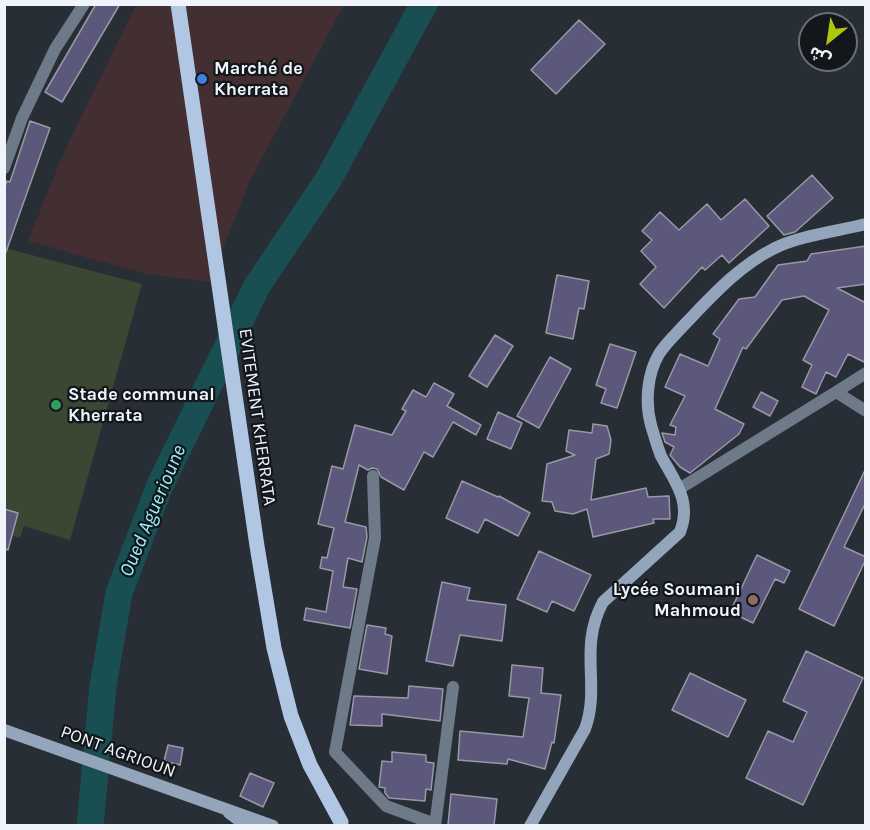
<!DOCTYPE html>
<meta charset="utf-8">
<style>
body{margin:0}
#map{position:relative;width:870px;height:830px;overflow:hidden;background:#272e36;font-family:Karla,"Noto Sans Arabic",sans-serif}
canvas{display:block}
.frame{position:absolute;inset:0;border:6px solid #eff5fa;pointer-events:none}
.north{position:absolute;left:798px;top:12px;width:60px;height:60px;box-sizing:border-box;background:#13161a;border:2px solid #6b6f74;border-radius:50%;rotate:210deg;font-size:16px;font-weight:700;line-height:24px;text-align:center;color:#eff5fa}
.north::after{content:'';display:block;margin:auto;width:21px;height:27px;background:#aec60c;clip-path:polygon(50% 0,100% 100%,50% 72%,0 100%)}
</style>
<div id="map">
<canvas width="870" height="830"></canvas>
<div class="frame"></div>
<div class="north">ش</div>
</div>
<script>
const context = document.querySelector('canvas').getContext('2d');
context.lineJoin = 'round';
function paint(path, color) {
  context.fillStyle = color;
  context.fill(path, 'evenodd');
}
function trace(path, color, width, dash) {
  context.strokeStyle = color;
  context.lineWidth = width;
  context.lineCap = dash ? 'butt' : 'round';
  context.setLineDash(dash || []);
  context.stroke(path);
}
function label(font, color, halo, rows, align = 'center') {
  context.font = font + ' Karla,sans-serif';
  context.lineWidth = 4.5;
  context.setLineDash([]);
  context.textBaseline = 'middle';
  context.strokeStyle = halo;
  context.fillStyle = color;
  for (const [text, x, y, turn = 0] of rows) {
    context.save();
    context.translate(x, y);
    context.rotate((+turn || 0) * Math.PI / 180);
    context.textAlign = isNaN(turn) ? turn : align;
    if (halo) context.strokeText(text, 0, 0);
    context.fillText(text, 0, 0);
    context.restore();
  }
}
paint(new Path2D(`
 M 136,5 L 344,5 L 249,182 L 210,282 L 146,274 L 28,241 L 63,154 Z`), '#432f32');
paint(new Path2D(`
 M 5,248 L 142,284 L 70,540 L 24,526 L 20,538 L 5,534 Z`), '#394733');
trace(new Path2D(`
 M 90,826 L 103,686 L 119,593 L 160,485 L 257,286 L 328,180 L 424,4`), '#194f53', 27);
const building = new Path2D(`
 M 96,4 L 120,4 L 62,102 L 45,92 Z
 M 579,20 L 605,44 L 556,94 L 531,70 Z
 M 30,121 L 50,128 L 6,252 L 4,252 L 4,189 L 7,181 L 10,182 Z
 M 812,175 L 833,198 L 795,232 L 784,235 L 767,216 Z
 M 745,199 L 769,226 L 729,263 L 722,255 L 705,270 L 702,267 L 664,308 L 640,284 L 656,267 L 641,251 L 652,240 L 642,231 L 660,212 L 679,230 L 707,204 L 721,220 Z
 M 866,246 L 866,284 L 837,288 L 866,303 L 866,363 L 848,354 L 836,377 L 826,372 L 816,394 L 802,387 L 812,365 L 803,360 L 829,310 L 804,296 L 782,300 L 746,349 L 743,347 L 715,409 L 744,424 L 739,434 L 690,473 L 680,467 L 670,455 L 674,447 L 665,442 L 662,433 L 675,435 L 676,427 L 670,425 L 685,396 L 665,387 L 680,354 L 708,366 L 720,339 L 713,334 L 739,299 L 755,297 L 778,265 L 807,261 L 811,254 Z
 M 557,275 L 589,281 L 584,309 L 579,308 L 573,339 L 546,333 Z
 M 495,335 L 513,346 L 487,387 L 469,376 Z
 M 610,344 L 636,352 L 617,408 L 601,403 L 606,389 L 596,385 Z
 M 550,357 L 571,369 L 539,428 L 517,416 Z
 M 434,383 L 454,394 L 447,406 L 481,425 L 476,435 L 453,422 L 433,457 L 424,452 L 404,490 L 381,477 L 377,469 L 372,468 L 368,470 L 359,465 L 345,522 L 366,527 L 367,537 L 362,562 L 348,558 L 343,587 L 357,589 L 350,628 L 304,620 L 306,608 L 326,612 L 333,571 L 320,568 L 322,557 L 327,558 L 334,528 L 318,524 L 332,466 L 343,469 L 355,425 L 392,435 L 406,411 L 402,409 L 413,390 L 426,397 Z
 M 761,392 L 778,401 L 770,416 L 753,407 Z
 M 498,412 L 522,423 L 511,449 L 487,439 Z
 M 593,424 L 607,426 L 611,440 L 609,454 L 596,459 L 591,500 L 646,488 L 648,497 L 669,496 L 670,519 L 653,519 L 654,523 L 593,537 L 587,509 L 573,514 L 555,511 L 552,502 L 542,501 L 547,464 L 575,455 L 566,451 L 569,430 L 592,433 Z
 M 866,468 L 866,502 L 844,547 L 866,557 L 866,559 L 834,626 L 799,609 Z
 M 462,481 L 498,497 L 499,496 L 530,513 L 518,536 L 485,519 L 478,533 L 446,518 Z
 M 4,509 L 18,513 L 8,550 L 4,549 Z
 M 539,551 L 591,575 L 574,611 L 552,601 L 547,612 L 517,599 Z
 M 757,555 L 790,571 L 784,583 L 775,579 L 753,623 L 730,612 Z
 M 442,582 L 470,588 L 467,600 L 506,605 L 502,641 L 460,635 L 453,666 L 426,661 Z
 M 367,625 L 386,628 L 385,634 L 392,636 L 387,674 L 359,669 Z
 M 806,651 L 863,678 L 803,805 L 746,778 L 768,731 L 793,742 L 807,712 L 783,701 Z
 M 512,665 L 543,668 L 541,693 L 561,695 L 554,743 L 552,742 L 545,769 L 508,759 L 507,764 L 458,760 L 460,731 L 523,737 L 529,698 L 509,696 Z
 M 690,673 L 746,700 L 728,737 L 672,710 Z
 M 409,686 L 443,689 L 440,721 L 382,714 L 382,726 L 350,725 L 354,696 L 408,698 Z
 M 168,745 L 183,748 L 180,765 L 164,761 Z
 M 392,752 L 426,755 L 426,762 L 434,763 L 431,790 L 426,789 L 425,801 L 389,798 L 385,793 L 385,788 L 379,787 L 382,761 L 392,762 Z
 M 250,773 L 274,783 L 263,807 L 240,796 Z
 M 451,794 L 497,799 L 494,825 L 448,825 Z`);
paint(building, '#5c587b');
trace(building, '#9998a4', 1.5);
trace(new Path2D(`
 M 4,168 L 22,118 L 55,49 L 84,4
 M 836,392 L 866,373
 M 373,476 L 375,538 L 335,752 L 386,806 L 435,824
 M 679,489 L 836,392 L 866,411
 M 435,826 L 453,687`), '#6f7a88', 12);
trace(new Path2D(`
 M 4,730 L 273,826
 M 229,813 L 247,826
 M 530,826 L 585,729 C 601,685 578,648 603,602 L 680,532 C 692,501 675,482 661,456 C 657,446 654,435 651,425 C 645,403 647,374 659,354 C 666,343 677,333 686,323 C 712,296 739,266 773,249 C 797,236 838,231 866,224`), '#93a5bb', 12);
trace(new Path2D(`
 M 178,4 L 257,546 L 274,648 L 291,716 L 310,765 L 341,822`), '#b0c6e3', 15);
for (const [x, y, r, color] of [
 [202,79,6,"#3f7fe0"],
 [56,405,6,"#2e9e5b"],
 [753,600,6,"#8d6e63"]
]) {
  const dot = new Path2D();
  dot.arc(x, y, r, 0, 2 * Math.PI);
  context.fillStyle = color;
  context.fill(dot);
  trace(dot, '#13161a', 2);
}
label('bold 18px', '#eff5fa', '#13161a', [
 ["Marché de",214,69],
 ["Kherrata",214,90],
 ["Stade communal",68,395],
 ["Kherrata",68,416],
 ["Lycée Soumani",741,590,"right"],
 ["Mahmoud",741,611,"right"]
], 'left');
label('18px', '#eff5fa', '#13161a', [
 ["EVITEMENT KHERRATA",257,417,82],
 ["PONT AGRIOUN",118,752,20]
]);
label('italic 20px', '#9cf5fb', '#13161a', [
 ["Oued Aguerioune",153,511,-67]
]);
</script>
